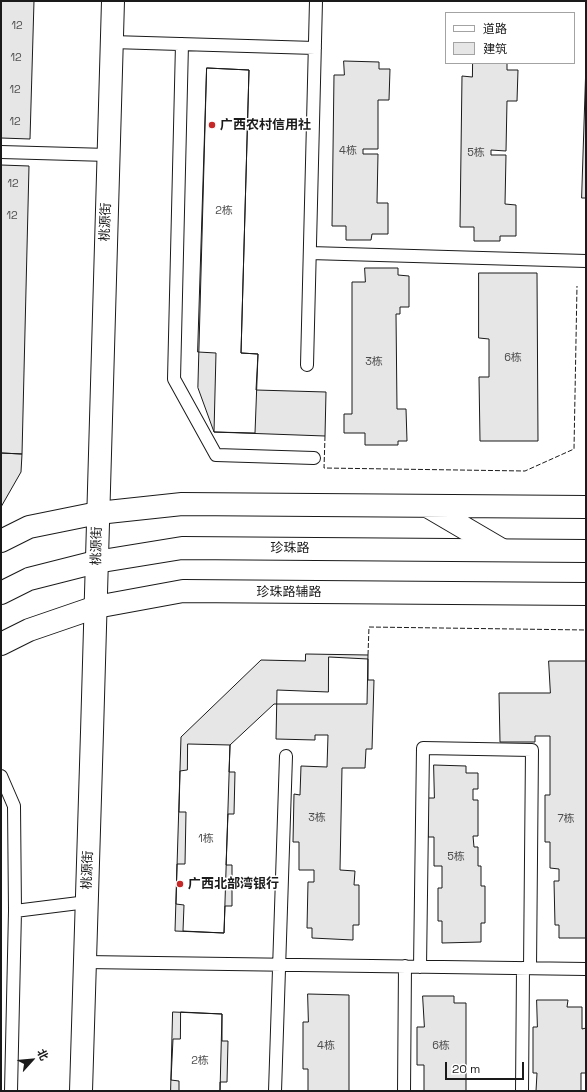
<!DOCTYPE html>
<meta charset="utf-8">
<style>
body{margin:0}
#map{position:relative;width:587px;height:1092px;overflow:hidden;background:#fff;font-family:"Space Grotesk","Noto Sans SC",sans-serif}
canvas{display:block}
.frame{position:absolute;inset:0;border:2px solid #1a1a1a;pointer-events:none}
.legend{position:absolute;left:445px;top:12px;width:130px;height:52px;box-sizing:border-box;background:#fff;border:1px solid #a3a3a3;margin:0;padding:5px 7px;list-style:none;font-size:12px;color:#1a1a1a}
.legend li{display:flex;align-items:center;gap:8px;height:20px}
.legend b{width:20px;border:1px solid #a3a3a3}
.north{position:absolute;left:12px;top:1040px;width:40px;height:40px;-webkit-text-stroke:3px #fff;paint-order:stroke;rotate:63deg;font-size:11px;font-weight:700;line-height:16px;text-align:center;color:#1a1a1a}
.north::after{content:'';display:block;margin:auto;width:14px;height:18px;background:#1a1a1a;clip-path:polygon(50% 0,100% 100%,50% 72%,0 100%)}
.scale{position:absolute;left:445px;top:1062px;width:79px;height:18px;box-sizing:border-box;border:2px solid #1a1a1a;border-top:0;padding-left:5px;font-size:12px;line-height:14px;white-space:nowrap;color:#1a1a1a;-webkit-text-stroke:3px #fff;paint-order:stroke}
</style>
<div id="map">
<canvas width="587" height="1092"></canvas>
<div class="frame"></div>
<ul class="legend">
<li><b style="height:5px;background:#fff"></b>道路</li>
<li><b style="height:11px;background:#e6e6e6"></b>建筑</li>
</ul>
<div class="north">北</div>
<div class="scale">20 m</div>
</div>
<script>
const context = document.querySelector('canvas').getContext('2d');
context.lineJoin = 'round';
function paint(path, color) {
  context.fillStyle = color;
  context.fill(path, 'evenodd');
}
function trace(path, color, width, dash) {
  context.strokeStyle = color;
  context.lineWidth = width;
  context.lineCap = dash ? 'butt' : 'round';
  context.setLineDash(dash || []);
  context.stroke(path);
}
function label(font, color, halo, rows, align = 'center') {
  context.font = font + ' "Space Grotesk","Noto Sans SC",sans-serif';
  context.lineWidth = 3;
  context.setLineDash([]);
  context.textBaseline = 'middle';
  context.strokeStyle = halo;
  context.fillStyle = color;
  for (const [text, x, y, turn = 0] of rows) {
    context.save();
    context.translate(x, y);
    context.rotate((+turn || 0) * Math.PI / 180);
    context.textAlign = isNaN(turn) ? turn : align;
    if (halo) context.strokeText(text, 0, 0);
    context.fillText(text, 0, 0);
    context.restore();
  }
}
const building = new Path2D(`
 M 1,1 L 34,1 L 30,139 L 1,138 Z
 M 344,61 L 379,62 L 379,69 L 390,69 L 389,100 L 378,100 L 378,149 L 363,149 L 363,154 L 378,154 L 377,203 L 388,203 L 388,234 L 372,234 L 371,240 L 346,240 L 346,226 L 332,226 L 334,75 L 344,75 Z
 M 473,63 L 507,63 L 507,70 L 518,70 L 517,101 L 507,101 L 506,151 L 491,150 L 491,155 L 506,155 L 505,204 L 516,205 L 516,236 L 500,236 L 500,241 L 474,241 L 474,227 L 460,227 L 462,76 L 472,77 Z
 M 586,63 L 586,198 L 582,198 Z
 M 207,68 L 249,70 L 241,353 L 258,354 L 256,390 L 326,392 L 325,436 L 214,432 L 198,388 Z
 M 207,68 L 249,70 L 241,353 L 258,354 L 255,433 L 214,432 L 216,353 L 198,352 Z
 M 1,165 L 29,166 L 22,454 L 1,453 Z
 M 365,268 L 398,268 L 398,275 L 409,276 L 409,307 L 400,307 L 400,314 L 396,314 L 397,409 L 406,409 L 407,441 L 398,441 L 398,445 L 365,445 L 365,433 L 344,433 L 344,414 L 352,414 L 352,282 L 365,282 Z
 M 479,273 L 537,273 L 538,441 L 480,441 L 479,377 L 489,377 L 489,339 L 479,338 Z
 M 1,453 L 22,454 L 21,472 L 1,507 Z
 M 306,654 L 368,655 L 367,704 L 274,704 L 230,745 L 224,933 L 175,931 L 181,737 L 261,660 L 305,661 Z
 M 329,657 L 368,659 L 368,680 L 374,680 L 372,749 L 366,749 L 365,768 L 342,768 L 340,870 L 355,871 L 354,885 L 359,885 L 359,925 L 353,925 L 353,940 L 312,938 L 312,928 L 307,928 L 308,882 L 314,882 L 314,870 L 299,870 L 299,842 L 293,842 L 294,794 L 300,795 L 301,766 L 327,767 L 328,735 L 315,735 L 315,740 L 276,739 L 277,690 L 328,692 Z
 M 549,661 L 586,661 L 586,938 L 559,938 L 559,925 L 555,925 L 554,881 L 559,881 L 559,869 L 550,868 L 550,842 L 545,842 L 545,795 L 550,795 L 550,736 L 535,736 L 535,742 L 500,742 L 499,693 L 550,693 Z
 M 188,744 L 230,745 L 229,772 L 235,772 L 234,814 L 228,814 L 226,865 L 232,865 L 232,906 L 225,906 L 224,933 L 183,931 L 184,905 L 176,904 L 177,864 L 185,864 L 186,812 L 179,812 L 180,771 L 187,770 Z
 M 434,765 L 466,766 L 466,773 L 478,773 L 478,789 L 473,789 L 473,800 L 478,800 L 478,836 L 473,836 L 474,847 L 478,847 L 478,866 L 481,866 L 481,886 L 485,886 L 485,923 L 481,923 L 481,942 L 442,943 L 442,921 L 438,921 L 438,888 L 442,888 L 442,866 L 434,866 L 434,837 L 428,837 L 428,798 L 434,798 Z
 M 308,994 L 349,995 L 349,1091 L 308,1091 L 308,1069 L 303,1069 L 303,1022 L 308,1022 Z
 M 423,996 L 454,996 L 454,1003 L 466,1003 L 466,1091 L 424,1091 L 424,1065 L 417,1065 L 417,1027 L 424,1027 Z
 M 537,1000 L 568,1000 L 567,1007 L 582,1007 L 582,1029 L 586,1028 L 586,1073 L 581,1073 L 581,1091 L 536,1091 L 537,1073 L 533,1073 L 533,1027 L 537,1027 Z
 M 173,1012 L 222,1014 L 220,1091 L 171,1091 Z
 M 181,1012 L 222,1014 L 222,1041 L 228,1041 L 227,1082 L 220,1082 L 220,1091 L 179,1091 L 179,1081 L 171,1080 L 173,1039 L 180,1039 Z`);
paint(building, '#e6e6e6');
trace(building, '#1a1a1a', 1);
const service = new Path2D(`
 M 112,42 L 315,48
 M 182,44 L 174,379 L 216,455 L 314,458
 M 1,152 L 108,155
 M 310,253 L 586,261
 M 307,365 L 316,1
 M 1,776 L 14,806 L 15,911 L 11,1091
 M 15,911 L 87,902
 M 85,962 L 586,969
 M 420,967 L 423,748 L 532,750 L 530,968
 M 275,1091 L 286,756
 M 404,1091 L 405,966
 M 522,1091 L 523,968`);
const minor = new Path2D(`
 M 427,506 L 502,550
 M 1,541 L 29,527 L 98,513 L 182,504 L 586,507
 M 1,644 L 29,630 L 96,607 L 183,591 L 586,594`);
const tertiary = new Path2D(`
 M 1,593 L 29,579 L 96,562 L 182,548 L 586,551`);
const secondary = new Path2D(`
 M 81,1091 L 92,732 L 113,1`);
trace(service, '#1a1a1a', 14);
trace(minor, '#1a1a1a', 24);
trace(tertiary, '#1a1a1a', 24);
trace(secondary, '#1a1a1a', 24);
trace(service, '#fff', 12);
trace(minor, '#fff', 22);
trace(tertiary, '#fff', 22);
trace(secondary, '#fff', 22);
trace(new Path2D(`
 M 325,436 L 324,468 L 525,471 L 574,449 L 577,286
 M 368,655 L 369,627 L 586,630`), '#1a1a1a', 1, [5, 2]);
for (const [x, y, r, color] of [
 [212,125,4,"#c62828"],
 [180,884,4,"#c62828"]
]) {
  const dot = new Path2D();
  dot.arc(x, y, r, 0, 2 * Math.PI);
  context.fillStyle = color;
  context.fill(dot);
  trace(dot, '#fff', 1.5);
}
label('11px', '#4d4d4d', null, [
 ["12",17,26],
 ["12",16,58],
 ["12",15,90],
 ["12",15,122],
 ["4栋",348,151],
 ["5栋",476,153],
 ["12",13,184],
 ["2栋",224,211],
 ["12",12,216],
 ["6栋",513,358],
 ["3栋",374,362],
 ["3栋",317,818],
 ["7栋",566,819],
 ["1栋",206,839],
 ["5栋",456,857],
 ["4栋",326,1046],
 ["6栋",441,1046],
 ["2栋",200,1061]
]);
label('bold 13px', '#1a1a1a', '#fff', [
 ["广西农村信用社",220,125],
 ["广西北部湾银行",188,884]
], 'left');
label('13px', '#1a1a1a', '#fff', [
 ["桃源街",106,222,-88],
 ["桃源街",97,546,-89],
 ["珍珠路",290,548],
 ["珍珠路辅路",289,592],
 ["桃源街",88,870,-88]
]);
</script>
